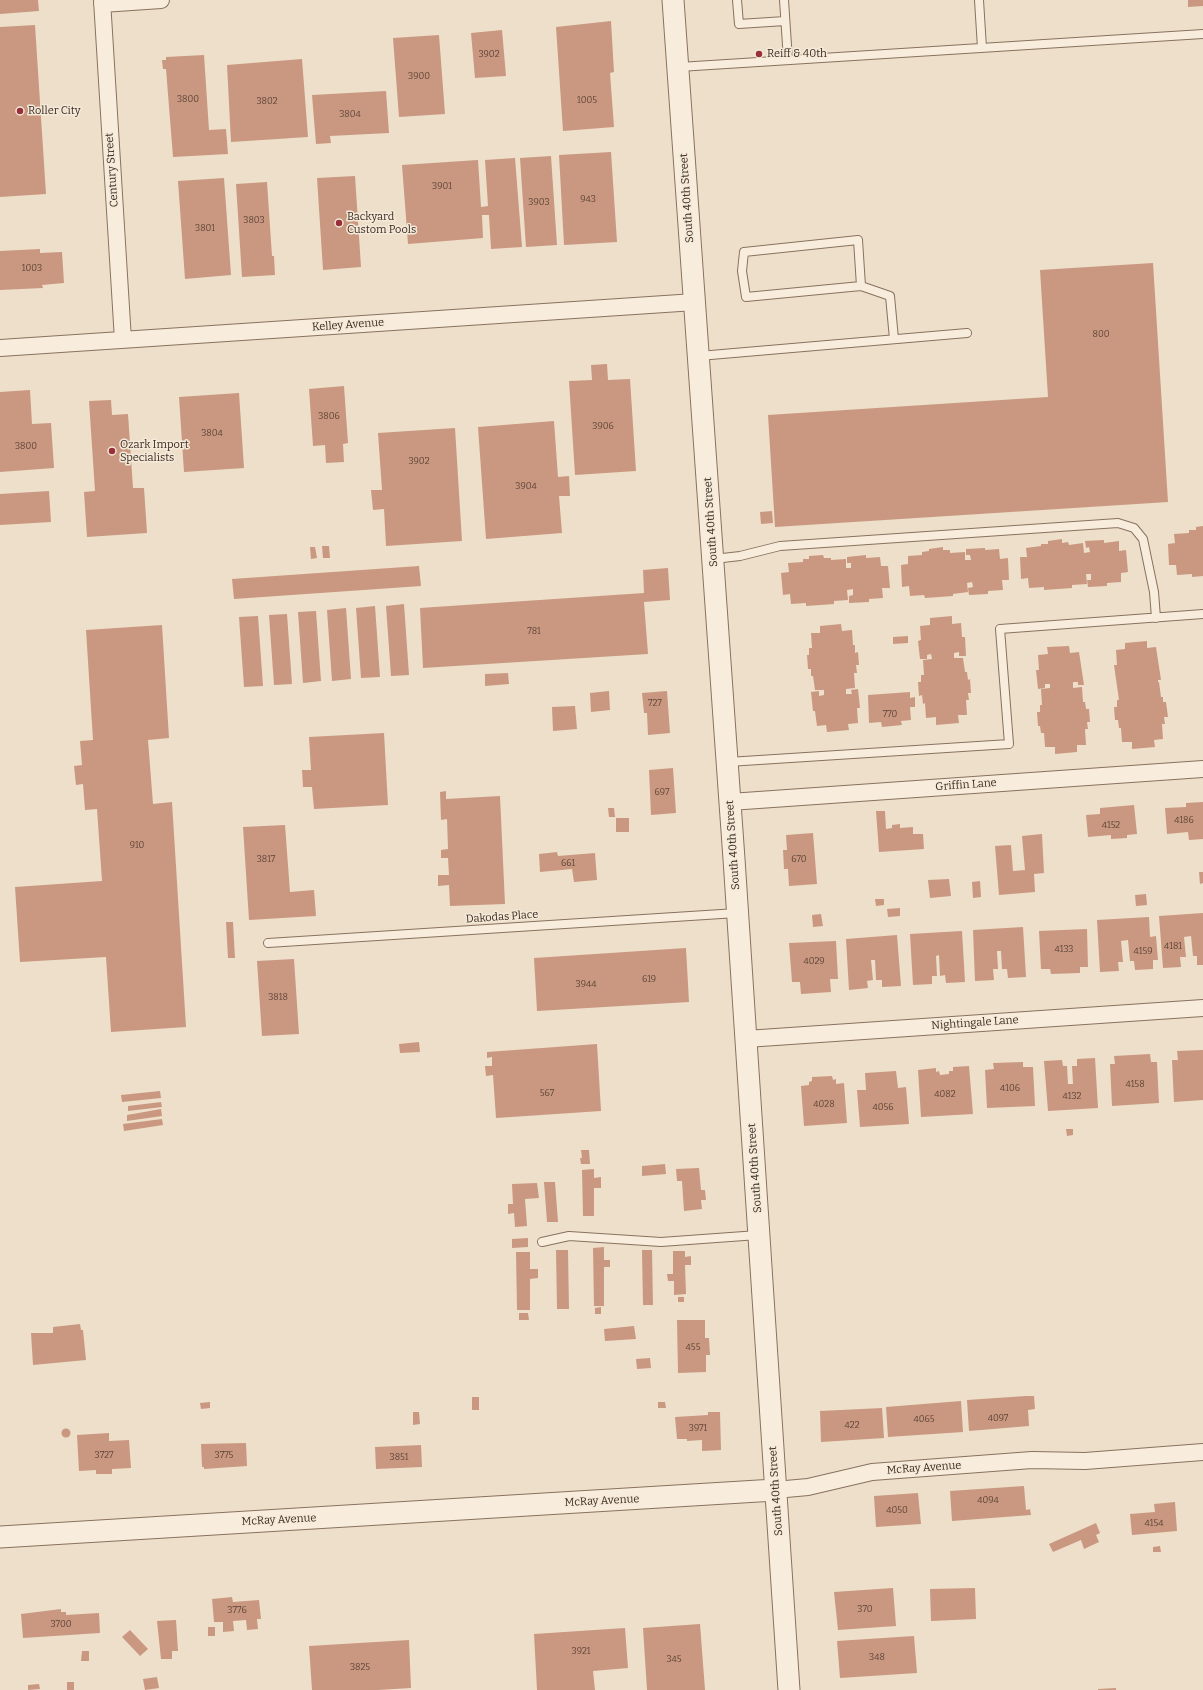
<!DOCTYPE html>
<style>
body{margin:0}
canvas{display:block;background:#eddfc9}
</style>
<canvas width="1203" height="1690"></canvas>
<script>
const context = document.querySelector('canvas').getContext('2d');
context.lineJoin = 'round';
function paint(path, color) {
  context.fillStyle = color;
  context.fill(path, 'evenodd');
}
function trace(path, color, width, dash) {
  context.strokeStyle = color;
  context.lineWidth = width;
  context.lineCap = dash ? 'butt' : 'round';
  context.setLineDash(dash || []);
  context.stroke(path);
}
function label(font, color, halo, rows, align = 'center') {
  context.font = font + ' Bitter,serif';
  context.lineWidth = 3;
  context.setLineDash([]);
  context.textBaseline = 'middle';
  context.strokeStyle = halo;
  context.fillStyle = color;
  for (const [text, x, y, turn = 0] of rows) {
    context.save();
    context.translate(x, y);
    context.rotate((+turn || 0) * Math.PI / 180);
    context.textAlign = isNaN(turn) ? turn : align;
    if (halo) context.strokeText(text, 0, 0);
    context.fillText(text, 0, 0);
    context.restore();
  }
}
paint(new Path2D(`
 M 0,0 L 38,0 L 39,11 L 0,14 Z
 M 1188,0 L 1203,0 L 1203,6 L 1188,7 Z
 M 611,21 L 614,72 L 610,73 L 614,127 L 563,131 L 556,27 Z
 M 35,25 L 46,194 L 0,197 L 0,27 Z
 M 502,30 L 506,76 L 475,78 L 471,33 Z
 M 439,35 L 445,114 L 399,117 L 393,38 Z
 M 204,55 L 209,130 L 226,129 L 228,154 L 173,157 L 166,69 L 163,69 L 162,60 L 166,60 L 166,57 Z
 M 302,59 L 308,137 L 231,142 L 227,65 Z
 M 386,91 L 389,133 L 330,136 L 331,143 L 316,144 L 312,95 Z
 M 611,152 L 617,242 L 564,245 L 559,155 Z
 M 551,156 L 557,245 L 526,247 L 520,158 Z
 M 515,158 L 522,247 L 491,249 L 489,215 L 482,215 L 483,238 L 408,244 L 402,165 L 478,160 L 481,207 L 488,206 L 485,160 Z
 M 355,176 L 361,267 L 323,270 L 317,178 Z
 M 224,178 L 231,275 L 185,279 L 178,181 Z
 M 267,182 L 272,256 L 274,256 L 275,275 L 242,277 L 236,184 Z
 M 40,249 L 40,253 L 62,252 L 64,283 L 42,285 L 43,288 L 0,290 L 0,251 Z
 M 1153,263 L 1168,502 L 775,527 L 768,415 L 1048,397 L 1040,270 Z
 M 607,364 L 608,380 L 630,379 L 636,471 L 575,475 L 569,381 L 592,380 L 591,365 Z
 M 344,386 L 348,443 L 343,444 L 344,462 L 326,463 L 325,445 L 313,446 L 309,389 Z
 M 30,390 L 32,424 L 51,423 L 54,468 L 0,472 L 0,392 Z
 M 239,393 L 244,468 L 184,472 L 179,397 Z
 M 111,400 L 112,415 L 128,414 L 133,488 L 144,488 L 147,533 L 87,537 L 84,492 L 95,491 L 89,401 Z
 M 554,421 L 558,477 L 569,476 L 570,496 L 559,496 L 562,533 L 486,539 L 478,427 Z
 M 455,428 L 462,541 L 386,546 L 384,509 L 373,510 L 371,490 L 382,490 L 378,433 Z
 M 49,491 L 51,522 L 0,525 L 0,494 Z
 M 772,511 L 773,523 L 761,524 L 760,512 Z
 M 1203,526 L 1203,576 L 1192,577 L 1192,574 L 1177,575 L 1176,565 L 1169,565 L 1168,544 L 1175,543 L 1174,534 L 1189,533 L 1189,530 L 1196,530 L 1196,527 Z
 M 1062,539 L 1062,543 L 1068,542 L 1069,545 L 1083,543 L 1084,553 L 1090,552 L 1089,547 L 1086,548 L 1085,541 L 1104,540 L 1104,543 L 1119,541 L 1119,551 L 1126,550 L 1128,572 L 1121,573 L 1121,582 L 1107,583 L 1107,586 L 1088,587 L 1087,580 L 1091,580 L 1091,574 L 1086,574 L 1087,584 L 1072,585 L 1072,588 L 1044,590 L 1044,587 L 1029,588 L 1028,578 L 1021,579 L 1020,557 L 1027,557 L 1026,548 L 1041,546 L 1041,544 L 1048,544 L 1048,541 Z
 M 322,546 L 329,546 L 330,558 L 323,558 Z
 M 310,547 L 315,547 L 317,558 L 311,559 Z
 M 943,547 L 943,550 L 950,550 L 950,553 L 965,552 L 965,560 L 971,560 L 970,555 L 966,555 L 966,549 L 985,548 L 985,550 L 999,549 L 1000,559 L 1008,558 L 1009,580 L 1002,580 L 1003,590 L 988,591 L 988,594 L 969,595 L 968,588 L 973,587 L 972,582 L 967,583 L 968,592 L 953,594 L 953,596 L 925,598 L 924,595 L 910,596 L 909,586 L 902,587 L 901,565 L 908,564 L 908,556 L 922,555 L 922,552 L 929,551 L 929,549 Z
 M 823,555 L 824,558 L 831,558 L 831,560 L 846,559 L 846,568 L 851,568 L 851,563 L 847,563 L 847,557 L 866,555 L 866,558 L 880,557 L 881,566 L 888,566 L 890,588 L 882,588 L 883,598 L 869,599 L 869,602 L 849,603 L 849,596 L 853,595 L 853,589 L 847,590 L 848,600 L 834,601 L 834,604 L 806,606 L 806,603 L 791,604 L 790,594 L 783,595 L 781,573 L 789,572 L 788,563 L 803,562 L 803,559 L 809,559 L 809,556 Z
 M 419,566 L 421,586 L 234,599 L 232,579 Z
 M 668,568 L 670,600 L 644,602 L 648,654 L 423,668 L 420,608 L 644,593 L 643,570 Z
 M 404,604 L 409,675 L 391,676 L 386,606 Z
 M 375,606 L 380,677 L 361,678 L 356,608 Z
 M 346,608 L 351,679 L 332,681 L 327,610 Z
 M 316,611 L 321,681 L 303,683 L 298,612 Z
 M 287,614 L 292,684 L 274,685 L 269,615 Z
 M 258,616 L 263,686 L 244,687 L 239,617 Z
 M 952,616 L 952,624 L 961,623 L 962,637 L 965,637 L 966,656 L 959,656 L 959,652 L 954,653 L 954,658 L 963,658 L 965,672 L 967,672 L 968,680 L 970,679 L 971,693 L 968,693 L 969,700 L 966,700 L 967,715 L 958,715 L 959,723 L 936,725 L 936,717 L 926,718 L 925,703 L 923,704 L 922,695 L 919,696 L 918,682 L 921,682 L 921,675 L 924,675 L 923,660 L 932,659 L 931,654 L 927,655 L 927,659 L 920,659 L 918,641 L 921,640 L 920,626 L 930,625 L 930,618 Z
 M 841,624 L 842,631 L 852,630 L 853,645 L 855,645 L 855,653 L 858,652 L 859,665 L 856,665 L 857,673 L 854,673 L 855,688 L 846,689 L 846,694 L 852,694 L 851,690 L 858,689 L 860,708 L 857,708 L 858,723 L 848,724 L 849,730 L 827,732 L 826,725 L 817,726 L 815,711 L 813,711 L 811,692 L 819,691 L 819,696 L 824,695 L 824,690 L 815,690 L 813,676 L 811,676 L 811,669 L 808,669 L 807,655 L 809,655 L 809,648 L 812,648 L 811,633 L 820,633 L 820,626 Z
 M 162,625 L 169,738 L 148,740 L 153,804 L 172,802 L 186,1027 L 111,1032 L 106,957 L 20,962 L 15,887 L 102,881 L 97,809 L 85,810 L 83,784 L 76,785 L 74,766 L 82,765 L 80,741 L 93,740 L 86,630 Z
 M 908,636 L 908,643 L 893,644 L 893,637 Z
 M 1147,641 L 1147,648 L 1156,647 L 1161,680 L 1158,680 L 1158,682 L 1159,682 L 1161,697 L 1163,697 L 1163,702 L 1166,702 L 1168,717 L 1164,717 L 1165,724 L 1162,724 L 1163,739 L 1154,740 L 1155,747 L 1132,749 L 1132,742 L 1122,742 L 1121,728 L 1119,728 L 1118,720 L 1115,720 L 1114,707 L 1117,707 L 1117,700 L 1119,700 L 1114,665 L 1117,665 L 1116,650 L 1125,649 L 1125,643 Z
 M 1069,646 L 1070,653 L 1079,652 L 1084,685 L 1078,685 L 1078,682 L 1073,682 L 1073,688 L 1082,687 L 1083,702 L 1085,702 L 1086,709 L 1089,709 L 1090,722 L 1087,722 L 1088,729 L 1085,729 L 1086,745 L 1077,745 L 1077,752 L 1055,754 L 1055,747 L 1045,747 L 1044,733 L 1041,733 L 1040,726 L 1038,726 L 1037,712 L 1040,712 L 1040,705 L 1042,705 L 1041,689 L 1050,688 L 1050,684 L 1045,684 L 1045,688 L 1038,689 L 1036,670 L 1039,670 L 1038,655 L 1048,654 L 1047,647 Z
 M 508,673 L 509,684 L 485,686 L 485,674 Z
 M 609,691 L 610,710 L 591,712 L 590,693 Z
 M 667,691 L 670,733 L 648,735 L 647,713 L 644,713 L 642,693 Z
 M 910,692 L 910,698 L 915,697 L 915,707 L 910,707 L 911,720 L 901,721 L 902,725 L 882,727 L 881,722 L 869,723 L 868,695 Z
 M 575,706 L 577,729 L 553,731 L 552,707 Z
 M 384,733 L 388,805 L 314,809 L 312,787 L 303,787 L 302,770 L 311,770 L 309,737 Z
 M 673,768 L 676,813 L 651,815 L 649,770 Z
 M 446,791 L 446,799 L 500,796 L 505,904 L 450,906 L 449,885 L 438,886 L 438,875 L 449,875 L 448,858 L 441,858 L 441,850 L 448,849 L 447,819 L 441,820 L 440,792 Z
 M 1203,802 L 1203,839 L 1189,840 L 1188,832 L 1167,834 L 1165,808 L 1186,807 L 1186,803 Z
 M 1134,805 L 1137,834 L 1127,835 L 1127,838 L 1111,839 L 1111,835 L 1088,837 L 1086,815 L 1100,814 L 1100,808 Z
 M 608,808 L 614,808 L 615,817 L 609,817 Z
 M 876,811 L 885,811 L 886,829 L 892,828 L 892,825 L 900,824 L 900,828 L 913,827 L 913,834 L 923,834 L 924,849 L 879,852 Z
 M 616,818 L 629,818 L 629,832 L 616,832 Z
 M 285,825 L 290,892 L 314,890 L 316,916 L 249,920 L 243,827 Z
 M 813,833 L 817,884 L 789,886 L 788,869 L 784,869 L 783,850 L 787,850 L 786,835 Z
 M 1042,834 L 1044,873 L 1034,874 L 1035,892 L 999,895 L 995,846 L 1011,845 L 1013,871 L 1025,870 L 1022,836 Z
 M 557,852 L 558,856 L 595,853 L 597,880 L 574,882 L 572,869 L 540,872 L 539,854 Z
 M 1199,872 L 1203,872 L 1203,883 L 1200,884 Z
 M 949,879 L 951,896 L 930,898 L 928,880 Z
 M 980,881 L 981,897 L 973,898 L 972,882 Z
 M 1146,894 L 1147,905 L 1136,906 L 1135,895 Z
 M 875,899 L 884,899 L 884,905 L 876,906 Z
 M 900,908 L 900,916 L 888,917 L 887,909 Z
 M 1203,913 L 1203,965 L 1197,965 L 1197,956 L 1193,956 L 1191,936 L 1184,937 L 1186,957 L 1180,957 L 1181,967 L 1163,968 L 1159,916 Z
 M 821,914 L 823,926 L 813,927 L 812,915 Z
 M 1149,917 L 1150,937 L 1156,936 L 1158,960 L 1153,960 L 1153,969 L 1135,970 L 1134,961 L 1130,961 L 1128,940 L 1121,941 L 1123,962 L 1118,962 L 1119,971 L 1100,972 L 1097,920 Z
 M 226,922 L 233,922 L 235,958 L 228,958 Z
 M 1023,927 L 1026,977 L 1008,978 L 1007,969 L 1002,969 L 1001,951 L 997,951 L 998,969 L 993,969 L 994,980 L 975,981 L 973,930 Z
 M 1087,929 L 1088,967 L 1080,967 L 1080,973 L 1051,974 L 1050,969 L 1041,969 L 1039,931 Z
 M 962,931 L 965,982 L 946,983 L 945,975 L 940,976 L 939,955 L 936,956 L 937,976 L 932,976 L 932,984 L 913,985 L 910,934 Z
 M 897,935 L 901,986 L 882,987 L 882,980 L 876,980 L 875,960 L 871,960 L 873,980 L 867,981 L 868,988 L 849,990 L 846,939 Z
 M 836,941 L 838,979 L 830,979 L 831,992 L 801,994 L 800,982 L 792,982 L 789,943 Z
 M 686,948 L 689,1002 L 537,1011 L 534,958 Z
 M 294,959 L 299,1034 L 262,1036 L 257,961 Z
 M 419,1042 L 420,1052 L 400,1053 L 399,1044 Z
 M 597,1044 L 601,1111 L 496,1118 L 493,1075 L 486,1076 L 485,1066 L 492,1066 L 492,1057 L 487,1058 L 487,1052 Z
 M 1203,1050 L 1203,1100 L 1174,1102 L 1172,1060 L 1178,1060 L 1177,1051 Z
 M 1150,1054 L 1151,1062 L 1157,1062 L 1159,1103 L 1112,1106 L 1110,1064 L 1115,1064 L 1114,1056 Z
 M 1095,1058 L 1098,1108 L 1048,1111 L 1044,1061 L 1062,1060 L 1063,1066 L 1067,1066 L 1068,1084 L 1073,1084 L 1072,1066 L 1077,1066 L 1077,1059 Z
 M 1023,1062 L 1023,1067 L 1033,1067 L 1035,1106 L 987,1108 L 985,1070 L 994,1069 L 993,1063 Z
 M 969,1066 L 973,1114 L 921,1117 L 918,1070 L 936,1068 L 936,1072 L 939,1071 L 940,1075 L 949,1074 L 949,1071 L 953,1071 L 953,1067 Z
 M 896,1071 L 898,1088 L 906,1087 L 909,1124 L 860,1127 L 857,1090 L 866,1090 L 865,1073 Z
 M 832,1076 L 833,1080 L 836,1079 L 836,1084 L 844,1083 L 847,1123 L 804,1126 L 801,1086 L 809,1085 L 809,1082 L 812,1081 L 812,1077 Z
 M 160,1091 L 161,1098 L 122,1102 L 121,1095 Z
 M 161,1102 L 162,1107 L 128,1111 L 128,1106 Z
 M 161,1109 L 162,1116 L 127,1121 L 127,1115 Z
 M 162,1119 L 163,1125 L 124,1131 L 123,1124 Z
 M 1066,1129 L 1073,1129 L 1073,1135 L 1067,1136 Z
 M 581,1150 L 589,1150 L 590,1164 L 581,1164 L 580,1158 L 582,1158 Z
 M 665,1164 L 666,1174 L 642,1176 L 642,1166 Z
 M 699,1168 L 701,1190 L 705,1190 L 706,1200 L 701,1200 L 702,1209 L 684,1211 L 682,1181 L 677,1181 L 676,1169 Z
 M 594,1169 L 594,1178 L 601,1177 L 601,1188 L 594,1188 L 594,1216 L 583,1216 L 582,1170 Z
 M 544,1182 L 555,1182 L 558,1222 L 547,1222 Z
 M 537,1183 L 539,1198 L 525,1199 L 527,1226 L 515,1227 L 514,1213 L 508,1214 L 508,1204 L 513,1204 L 512,1184 Z
 M 528,1238 L 528,1247 L 512,1248 L 512,1239 Z
 M 604,1247 L 604,1260 L 610,1260 L 610,1267 L 604,1267 L 604,1306 L 594,1306 L 593,1248 Z
 M 556,1250 L 568,1250 L 569,1309 L 557,1309 Z
 M 642,1250 L 652,1250 L 653,1305 L 643,1305 Z
 M 673,1251 L 685,1251 L 685,1257 L 691,1256 L 691,1265 L 685,1265 L 686,1294 L 674,1295 L 674,1281 L 668,1281 L 667,1274 L 673,1274 Z
 M 516,1252 L 530,1252 L 530,1269 L 538,1269 L 538,1278 L 530,1279 L 530,1310 L 517,1310 Z
 M 678,1297 L 684,1297 L 684,1302 L 678,1302 Z
 M 601,1307 L 601,1314 L 595,1314 L 595,1308 Z
 M 519,1313 L 528,1313 L 529,1320 L 519,1320 Z
 M 677,1320 L 705,1320 L 705,1338 L 709,1338 L 710,1355 L 706,1355 L 706,1372 L 678,1373 Z
 M 80,1324 L 81,1330 L 83,1330 L 86,1360 L 33,1365 L 31,1333 L 53,1333 L 53,1327 Z
 M 634,1326 L 636,1339 L 605,1341 L 604,1329 Z
 M 650,1358 L 651,1368 L 637,1369 L 636,1359 Z
 M 1026,1396 L 1034,1396 L 1035,1409 L 1028,1410 L 1029,1426 L 969,1431 L 967,1400 Z
 M 472,1397 L 479,1397 L 479,1410 L 472,1410 Z
 M 961,1401 L 963,1432 L 888,1437 L 886,1407 Z
 M 210,1402 L 210,1408 L 201,1409 L 200,1403 Z
 M 658,1402 L 665,1402 L 666,1408 L 658,1408 Z
 M 882,1408 L 884,1438 L 821,1442 L 820,1411 Z
 M 413,1412 L 419,1412 L 420,1424 L 413,1425 Z
 M 708,1412 L 720,1412 L 721,1450 L 702,1451 L 702,1440 L 687,1441 L 687,1439 L 677,1439 L 675,1417 L 708,1415 Z
 M61.5 1433a4.5 4.5 0 1 1 9 0a4.5 4.5 0 1 1-9 0Z
 M 109,1433 L 109,1441 L 129,1440 L 131,1468 L 112,1469 L 112,1474 L 96,1474 L 96,1470 L 79,1471 L 77,1435 Z
 M 246,1443 L 247,1466 L 204,1469 L 204,1467 L 202,1467 L 201,1444 Z
 M 421,1445 L 422,1467 L 376,1469 L 375,1447 Z
 M 1024,1486 L 1026,1510 L 1030,1509 L 1031,1515 L 952,1521 L 950,1491 Z
 M 918,1493 L 921,1524 L 876,1527 L 874,1496 Z
 M 1175,1502 L 1177,1531 L 1132,1535 L 1130,1514 L 1155,1512 L 1154,1504 Z
 M 1096,1523 L 1100,1533 L 1096,1535 L 1099,1542 L 1084,1549 L 1081,1540 L 1053,1552 L 1049,1544 Z
 M 1160,1546 L 1161,1552 L 1153,1552 L 1153,1547 Z
 M 893,1588 L 896,1626 L 838,1630 L 834,1592 Z
 M 975,1588 L 976,1619 L 931,1621 L 930,1589 Z
 M 232,1597 L 233,1602 L 259,1600 L 261,1619 L 257,1619 L 258,1629 L 247,1630 L 246,1620 L 233,1621 L 234,1631 L 223,1632 L 223,1622 L 214,1622 L 212,1599 Z
 M 61,1609 L 61,1612 L 66,1612 L 66,1615 L 99,1613 L 100,1633 L 23,1638 L 21,1614 Z
 M 176,1620 L 178,1651 L 172,1651 L 172,1659 L 161,1659 L 157,1621 Z
 M 700,1624 L 705,1690 L 647,1690 L 643,1628 Z
 M 208,1627 L 215,1627 L 215,1636 L 208,1636 Z
 M 625,1628 L 628,1668 L 593,1671 L 595,1690 L 537,1690 L 534,1634 Z
 M 130,1630 L 148,1649 L 140,1656 L 122,1637 Z
 M 914,1636 L 917,1673 L 840,1678 L 837,1641 Z
 M 409,1640 L 411,1688 L 377,1690 L 312,1690 L 309,1646 Z
 M 82,1651 L 89,1651 L 89,1661 L 81,1661 Z
 M 157,1677 L 159,1688 L 145,1690 L 143,1679 Z
 M 67,1682 L 74,1682 L 74,1690 L 67,1690 Z
 M 39,1684 L 40,1689 L 28,1690 L 28,1685 Z
 M 1116,1688 L 1116,1690 L 1098,1690 L 1098,1689 Z`), '#ca9881');
const service = new Path2D(`
 M 737,0 L 739,24 L 785,21
 M 784,0 L 788,60
 M 979,0 L 982,48
 M 679,67 L 1203,34
 M 861,286 L 746,297 L 742,271 L 744,252 L 858,240 L 861,286 L 890,296 L 894,339
 M 699,356 L 967,333
 M 714,559 L 740,556 L 780,546 L 1118,523 L 1134,528 L 1143,539 L 1154,592 L 1156,618
 M 728,762 L 1009,744 L 1000,629 L 1203,614
 M 268,943 L 737,913
 M 542,1242 L 569,1236 L 661,1242 L 758,1235`);
const minor = new Path2D(`
 M 102,0 L 123,340
 M 102,4 L 161,0
 M 0,348 L 695,302
 M 730,802 L 1203,769
 M 746,1039 L 1203,1008
 M 775,1490 L 808,1487 L 872,1472 L 1032,1460 L 1085,1461 L 1203,1452`);
const tertiary = new Path2D(`
 M 673,0 L 734,859 L 789,1690
 M 0,1537 L 775,1490`);
trace(service, '#89715e', 10);
trace(minor, '#89715e', 18);
trace(tertiary, '#89715e', 23);
trace(service, '#f8eddd', 8);
trace(minor, '#f8eddd', 16);
trace(tertiary, '#f8eddd', 21);
for (const [x, y, r, color] of [
 [759,54,4,"#97303a"],
 [20,111,4,"#97303a"],
 [339,223,4,"#97303a"],
 [112,451,4,"#97303a"]
]) {
  const dot = new Path2D();
  dot.arc(x, y, r, 0, 2 * Math.PI);
  context.fillStyle = color;
  context.fill(dot);
  trace(dot, '#f5ead9', 1.5);
}
label('9px', '#5f4639', null, [
 ["3902",489,54],
 ["3900",419,76],
 ["3800",188,99],
 ["1005",587,100],
 ["3802",267,101],
 ["3804",350,114],
 ["3901",442,186],
 ["943",588,199],
 ["3903",539,202],
 ["3803",254,220],
 ["3801",205,228],
 ["1003",32,268],
 ["800",1101,334],
 ["3806",329,416],
 ["3906",603,426],
 ["3804",212,433],
 ["3800",26,446],
 ["3902",419,461],
 ["3904",526,486],
 ["781",534,631],
 ["727",655,703],
 ["770",890,714],
 ["697",662,792],
 ["4186",1184,820],
 ["4152",1111,825],
 ["910",137,845],
 ["3817",266,859],
 ["670",799,859],
 ["661",568,863],
 ["4181",1173,946],
 ["4133",1064,949],
 ["4159",1143,951],
 ["4029",814,961],
 ["619",649,979],
 ["3944",586,984],
 ["3818",278,997],
 ["4158",1135,1084],
 ["4106",1010,1088],
 ["567",547,1093],
 ["4082",945,1094],
 ["4132",1072,1096],
 ["4028",824,1104],
 ["4056",883,1107],
 ["455",693,1347],
 ["4097",998,1418],
 ["4065",924,1419],
 ["422",852,1425],
 ["3971",698,1428],
 ["3727",104,1455],
 ["3775",224,1455],
 ["3851",399,1457],
 ["4094",988,1500],
 ["4050",897,1510],
 ["4154",1154,1523],
 ["370",865,1609],
 ["3776",237,1610],
 ["3700",61,1624],
 ["3921",581,1651],
 ["348",877,1657],
 ["345",674,1659],
 ["3825",360,1667]
]);
label('11px', '#3b2b21', '#f5ead9', [
 ["Reiff & 40th",767,54],
 ["Roller City",28,111],
 ["Backyard",347,217],
 ["Custom Pools",347,230],
 ["Ozark Import",120,445],
 ["Specialists",120,458]
], 'left');
label('11px', '#3b2b21', '#f5ead9', [
 ["Century Street",112,170,-94],
 ["South 40th Street",687,198,-94],
 ["Kelley Avenue",348,325,-4],
 ["South 40th Street",711,522,-94],
 ["Griffin Lane",966,785,-4],
 ["South 40th Street",733,845,-94],
 ["Dakodas Place",502,917,-4],
 ["Nightingale Lane",975,1023,-4],
 ["South 40th Street",755,1168,-94],
 ["McRay Avenue",924,1468,-4],
 ["South 40th Street",776,1491,-94],
 ["McRay Avenue",602,1501,-3],
 ["McRay Avenue",279,1520,-3]
]);
</script>
